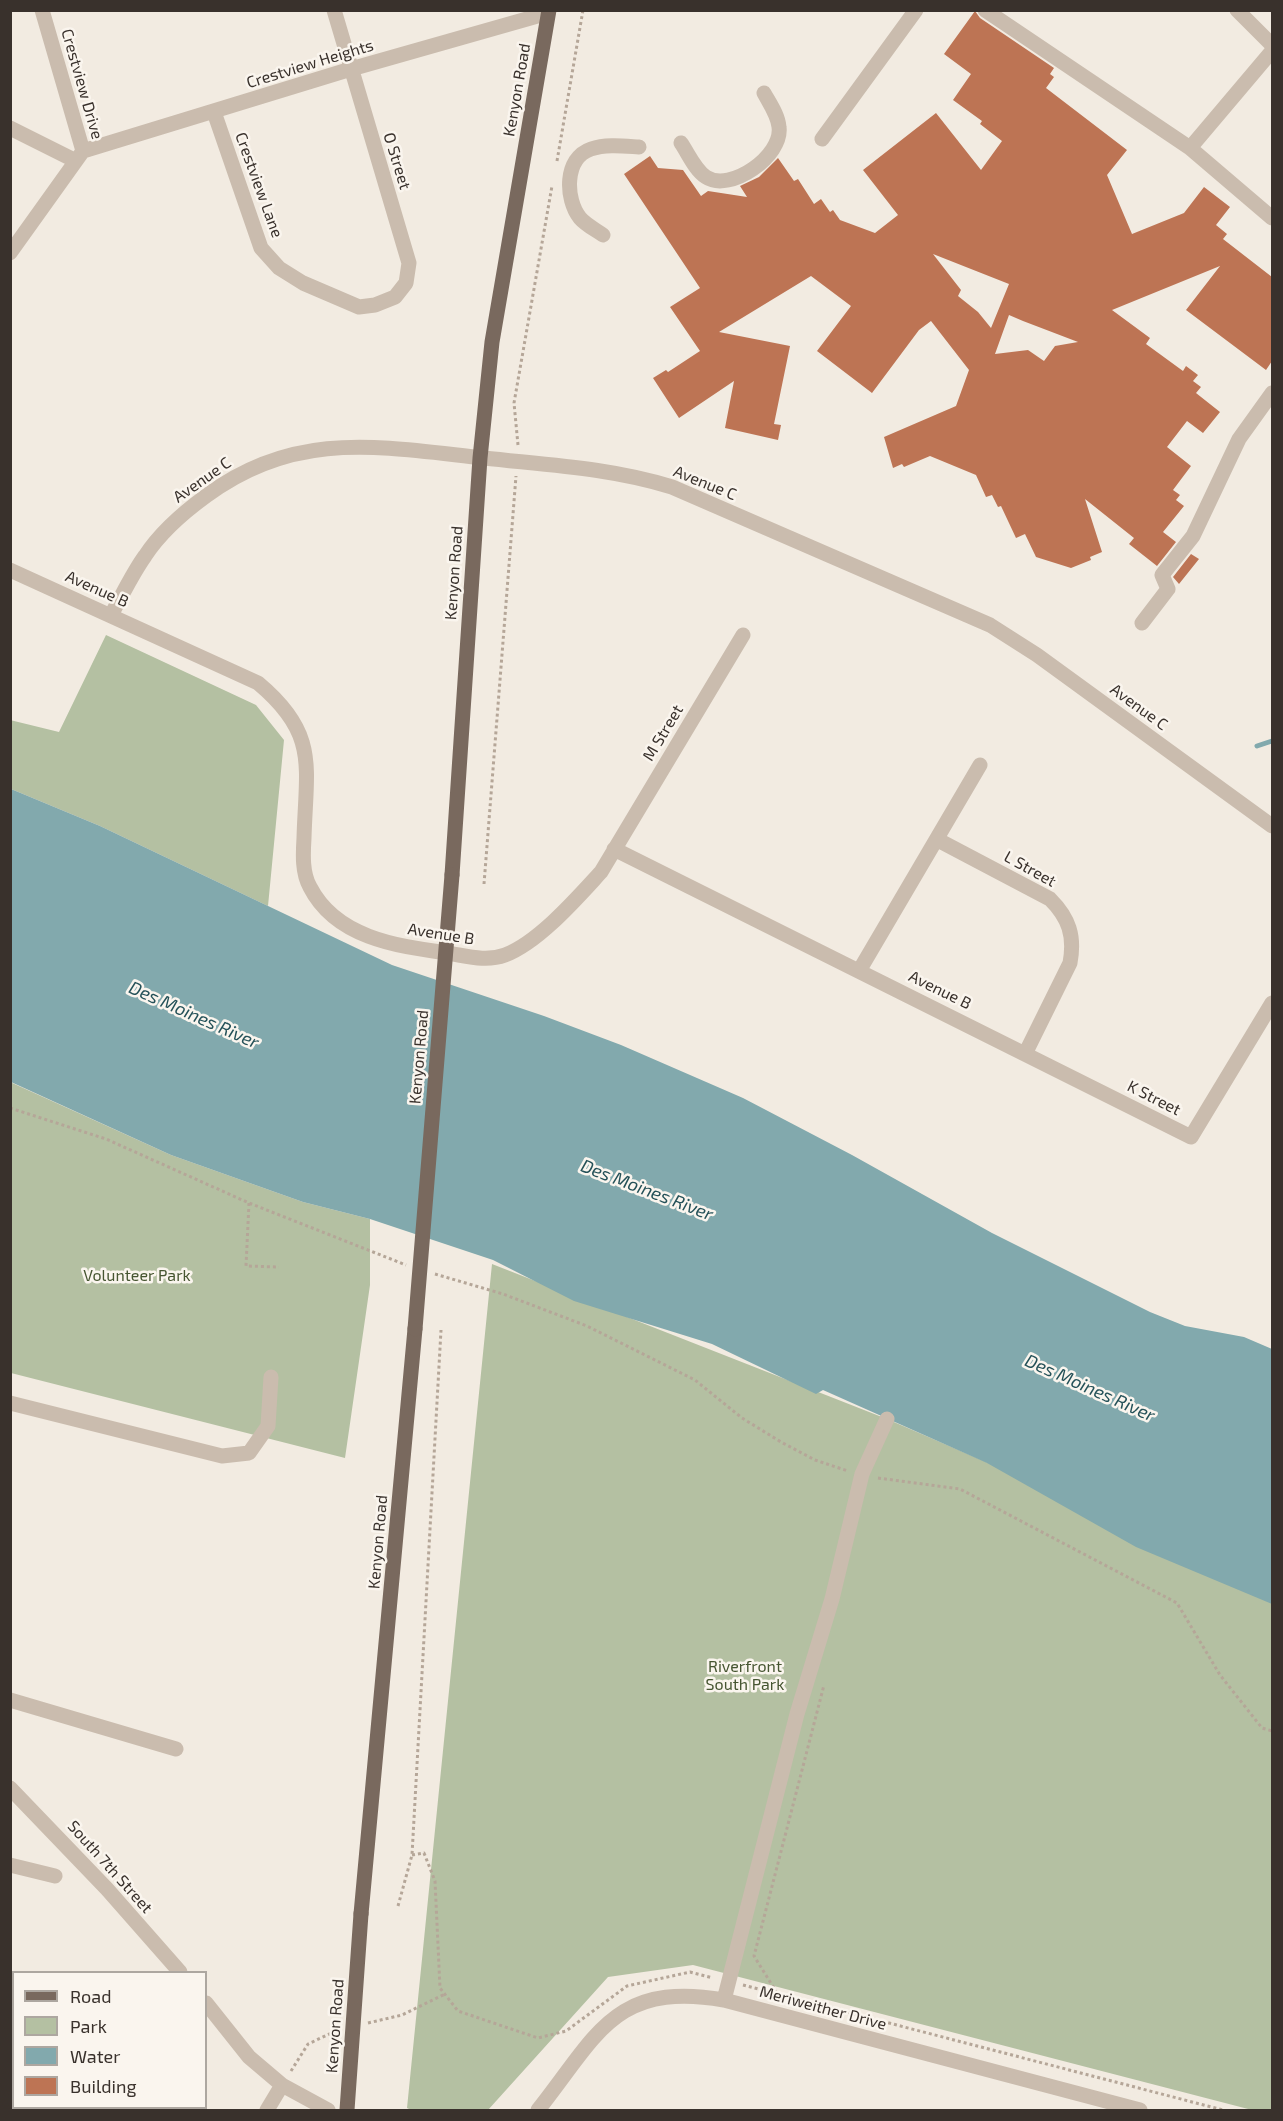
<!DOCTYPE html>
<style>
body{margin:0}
#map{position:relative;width:1283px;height:2121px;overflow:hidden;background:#f2ebe1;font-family:"Exo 2",sans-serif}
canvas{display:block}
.frame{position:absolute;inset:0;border:12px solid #39312c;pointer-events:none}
.legend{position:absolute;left:12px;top:1971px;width:195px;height:138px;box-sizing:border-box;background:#faf5ee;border:2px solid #ada7a0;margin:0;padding:8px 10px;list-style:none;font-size:18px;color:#39312c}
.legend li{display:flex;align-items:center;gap:12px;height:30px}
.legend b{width:30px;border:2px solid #ada7a0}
</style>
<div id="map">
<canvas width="1283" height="2121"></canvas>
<div class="frame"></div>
<ul class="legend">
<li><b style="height:8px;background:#79695e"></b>Road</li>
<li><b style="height:16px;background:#b4c0a2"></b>Park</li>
<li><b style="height:16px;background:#82a9ad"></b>Water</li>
<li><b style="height:16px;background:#bd7454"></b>Building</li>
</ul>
</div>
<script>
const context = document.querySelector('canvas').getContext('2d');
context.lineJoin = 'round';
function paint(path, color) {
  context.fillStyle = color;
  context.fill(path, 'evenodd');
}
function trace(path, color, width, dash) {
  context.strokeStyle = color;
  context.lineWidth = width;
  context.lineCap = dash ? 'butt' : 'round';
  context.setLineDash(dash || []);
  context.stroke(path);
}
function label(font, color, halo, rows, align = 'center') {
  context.font = font + ' "Exo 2",sans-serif';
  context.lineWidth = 5;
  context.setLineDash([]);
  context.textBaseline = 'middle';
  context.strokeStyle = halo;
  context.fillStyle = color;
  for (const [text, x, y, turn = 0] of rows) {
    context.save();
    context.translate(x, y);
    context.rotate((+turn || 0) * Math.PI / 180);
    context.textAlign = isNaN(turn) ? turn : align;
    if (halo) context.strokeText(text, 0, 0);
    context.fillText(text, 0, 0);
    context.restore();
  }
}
paint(new Path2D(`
 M 106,635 L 256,705 L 284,740 L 268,906 L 100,826 L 11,789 L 10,720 L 59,732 Z
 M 10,1082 L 171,1155 L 303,1202 L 370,1219 L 370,1285 L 345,1458 L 11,1373 Z
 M 492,1264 L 887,1419 L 1272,1586 L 1272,2110 L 1252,2110 L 693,1965 L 608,1977 L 488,2110 L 411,2110 L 407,2108 Z
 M 10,2040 L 14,2041 L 14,2108 L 63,2108 L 65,2110 L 11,2110 Z`), '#b4c0a2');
paint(new Path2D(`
 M 11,789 L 100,826 L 392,965 L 544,1016 L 621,1045 L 743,1098 L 852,1155 L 992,1233 L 1150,1312 L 1185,1326 L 1244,1337 L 1272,1349 L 1272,1604 L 1136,1547 L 987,1463 L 823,1390 L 816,1394 L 712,1344 L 574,1301 L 493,1260 L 370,1219 L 303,1202 L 171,1155 L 11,1082 Z`), '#82a9ad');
trace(new Path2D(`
 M 1257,746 L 1272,741`), '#82a9ad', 5);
paint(new Path2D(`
 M 975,11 L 980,18 L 1054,68 L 1050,74 L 1054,77 L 1046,88 L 1127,150 L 1107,175 L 1132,234 L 1184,213 L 1204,187 L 1230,207 L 1216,225 L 1227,234 L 1223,239 L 1272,277 L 1272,361 L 1266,370 L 1186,310 L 1220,266 L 1112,310 L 1150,338 L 1146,344 L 1183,371 L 1186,366 L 1198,375 L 1193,381 L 1201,387 L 1196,393 L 1220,412 L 1203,433 L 1187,421 L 1167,447 L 1191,466 L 1173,490 L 1180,495 L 1176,500 L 1184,506 L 1163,532 L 1176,542 L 1157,566 L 1129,544 L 1134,538 L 1085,499 L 1102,552 L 1090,557 L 1091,560 L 1071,568 L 1036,557 L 1025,534 L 1016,538 L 1001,506 L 998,507 L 992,495 L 986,497 L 976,475 L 930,456 L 904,467 L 902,464 L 893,468 L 884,437 L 956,406 L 969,370 L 931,321 L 919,330 L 872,393 L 817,351 L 851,306 L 811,276 L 719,332 L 790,346 L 774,424 L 781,425 L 778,440 L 725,428 L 734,381 L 679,418 L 653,378 L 666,370 L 668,372 L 700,351 L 670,307 L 700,288 L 624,174 L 650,156 L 658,168 L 683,170 L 701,196 L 708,191 L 747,197 L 740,186 L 759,177 L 778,158 L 794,181 L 798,179 L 814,204 L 821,199 L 830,212 L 833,210 L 840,220 L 875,233 L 898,215 L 863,170 L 936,113 L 981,170 L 1002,141 L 980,124 L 982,121 L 953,100 L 971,74 L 944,54 ZM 933,254 L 1009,284 L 991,328 L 978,312 L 958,296 L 961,290 ZM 1009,315 L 1023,321 L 1078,342 L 1055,346 L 1044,361 L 1028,350 L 995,354 Z
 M 1191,554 L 1199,559 L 1179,584 L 1173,577 Z`), '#bd7454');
trace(new Path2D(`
 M 557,161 L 583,10
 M 518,445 L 514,403 L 552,186
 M 484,884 L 516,476
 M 10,1108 L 106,1139 L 249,1203 L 406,1265
 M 249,1203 L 246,1266 L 279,1267
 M 435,1274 L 503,1294 L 587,1326 L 695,1380 L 742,1418 L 781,1442 L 815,1460 L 848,1471
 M 878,1478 L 960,1489 L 1177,1603 L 1220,1675 L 1262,1728 L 1272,1731
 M 412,1855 L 424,1853 L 435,1881 L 440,1988 L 458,2011 L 538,2038 L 566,2031 L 627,1986 L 690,1972 L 713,1978
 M 398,1906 L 412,1855 L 441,1330
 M 743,1985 L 1223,2110
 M 777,1993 L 754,1956 L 824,1685
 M 368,2023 L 402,2015 L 445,1994
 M 291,2071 L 308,2044 L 338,2030`), '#b5a698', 3, [3, 3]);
trace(new Path2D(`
 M 985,10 L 1190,148 L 1272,218
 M 1237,10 L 1272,45
 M 214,112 L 261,248 L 279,268 L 303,283 L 359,307 L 375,305 L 395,297 L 406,283 L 409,263 L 334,10
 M 10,128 L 74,160
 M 822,139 L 916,10
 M 681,143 C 688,153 695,170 706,177 C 730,193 783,156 779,127 C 778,115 770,104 764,93
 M 1190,148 L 1272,51
 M 83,151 L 351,69 L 548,13
 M 603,235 C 596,230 586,225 580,218 C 565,199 564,158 591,149 C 606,144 623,146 639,147
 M 10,253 L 83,151 L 42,10
 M 10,570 L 258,683 C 319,734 306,766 304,838 C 303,854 302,873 310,887 C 336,938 397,946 447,953 C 467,956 486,962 505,955 C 539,942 577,898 601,872 L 743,635
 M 111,615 C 122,596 132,574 145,556 C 160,533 184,512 206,496 C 296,429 381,447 484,458 C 548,465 611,468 672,487 L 990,625 L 1037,655 L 1272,826
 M 1142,623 L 1168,589 L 1162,575 L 1193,536 L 1239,439 L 1272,393
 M 938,840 L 1050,899 C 1069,918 1075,936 1070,963 L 1026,1052
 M 614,849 L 1191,1137 L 1272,1003
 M 859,971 L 980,765
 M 10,1403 L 222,1456 L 249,1453 L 268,1426 L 271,1377
 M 10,1700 L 176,1749
 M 10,1788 L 107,1889 L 180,1972
 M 10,1865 L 55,1876
 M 724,2000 L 797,1714 L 832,1599 L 862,1474 L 887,1419
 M 206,2003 L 249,2057 L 282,2085 L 328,2110
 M 10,2013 L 14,2014
 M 97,2108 L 99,2110
 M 267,2110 L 282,2085
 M 538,2110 C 597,2036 614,1981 724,2000 L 1140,2110`), '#cabcae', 15);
trace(new Path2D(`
 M 452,875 L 480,458 L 492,342 L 549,10
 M 361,1914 L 415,1329`), '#79695e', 15);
trace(new Path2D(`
 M 415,1329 L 452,875
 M 347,2110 L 361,1914`), '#79695e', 15);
label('16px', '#39312c', '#faf5ee', [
 ["Crestview Heights",310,64,-17],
 ["Crestview Drive",82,84,74],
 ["Kenyon Road",517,90,-80],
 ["O Street",397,161,73],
 ["Crestview Lane",259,185,70],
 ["Avenue C",202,480,-35],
 ["Avenue C",705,483,22],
 ["Kenyon Road",454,573,-86],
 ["Avenue B",97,589,24],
 ["Avenue C",1139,707,36],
 ["M Street",663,733,-59],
 ["L Street",1030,869,29],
 ["Avenue B",441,934,9],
 ["Avenue B",940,990,26],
 ["Kenyon Road",419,1057,-85],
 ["K Street",1154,1098,27],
 ["Kenyon Road",378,1542,-85],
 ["South 7th Street",110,1867,48],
 ["Meriweither Drive",823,2008,15],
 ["Kenyon Road",335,2026,-86]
]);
label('16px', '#465531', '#faf5ee', [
 ["Volunteer Park",137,1276],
 ["Riverfront",745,1667],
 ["South Park",745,1685]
]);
label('italic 18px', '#245158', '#faf5ee', [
 ["Des Moines River",194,1015,24],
 ["Des Moines River",647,1190,21],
 ["Des Moines River",1090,1388,24]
]);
</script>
